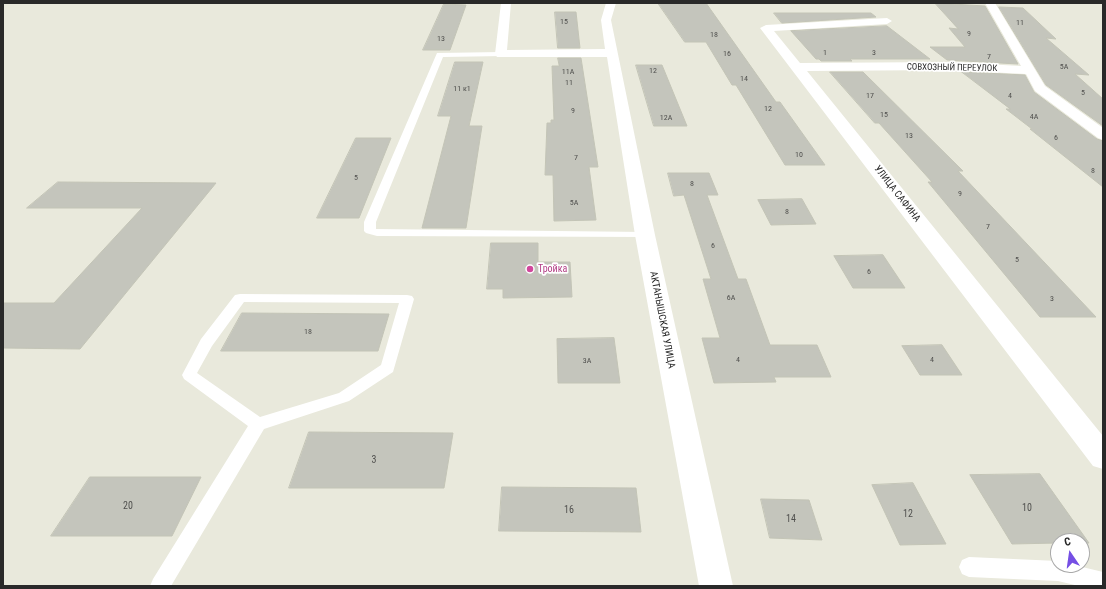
<!DOCTYPE html>
<meta charset="utf-8">
<style>
body{margin:0}
#map{position:relative;width:1106px;height:589px;overflow:hidden;background:#e9e9dc;font-family:"Roboto Condensed",sans-serif}
canvas{display:block}
.frame{position:absolute;inset:0;border:4px solid #292929;pointer-events:none}
.north{position:absolute;left:1050px;top:533px;width:40px;height:40px;box-sizing:border-box;background:#fff;border:1px solid #a9a9a9;border-radius:50%;rotate:347deg;font-size:11px;font-weight:700;line-height:16px;text-align:center;color:#292929}
.north::after{content:'';display:block;margin:auto;width:14px;height:18px;background:#754fe4;clip-path:polygon(50% 0,100% 100%,50% 72%,0 100%)}
</style>
<div id="map">
<canvas width="1106" height="589"></canvas>
<div class="frame"></div>
<div class="north">С</div>
</div>
<script>
const context = document.querySelector('canvas').getContext('2d');
context.lineJoin = 'round';
function paint(path, color) {
  context.fillStyle = color;
  context.fill(path, 'evenodd');
}
function trace(path, color, width, dash) {
  context.strokeStyle = color;
  context.lineWidth = width;
  context.lineCap = dash ? 'butt' : 'round';
  context.setLineDash(dash || []);
  context.stroke(path);
}
function label(font, color, halo, rows, align = 'center') {
  context.font = font + ' "Roboto Condensed",sans-serif';
  context.lineWidth = 3.5;
  context.setLineDash([]);
  context.textBaseline = 'middle';
  context.strokeStyle = halo;
  context.fillStyle = color;
  for (const [text, x, y, turn = 0] of rows) {
    context.save();
    context.translate(x, y);
    context.rotate((+turn || 0) * Math.PI / 180);
    context.textAlign = isNaN(turn) ? turn : align;
    if (halo) context.strokeText(text, 0, 0);
    context.fillText(text, 0, 0);
    context.restore();
  }
}
const building = new Path2D(`
 M 658,3 L 706,3 L 776,102 L 780,102 L 825,165 L 785,165 L 736,85 L 732,85 L 706,42 L 685,42 Z
 M 935,3 L 985,6 L 1018,64 L 947,60 L 930,47 L 965,47 L 949,28 L 958,29 Z
 M 444,4 L 466,5 L 450,50 L 423,50 Z
 M 999,7 L 1023,8 L 1056,39 L 1046,38 L 1089,75 L 1075,74 L 1103,99 L 1103,126 L 1046,85 Z
 M 555,12 L 576,12 L 580,48 L 558,48 Z
 M 774,13 L 871,13 L 876,17 L 782,23 Z
 M 887,26 L 930,59 L 850,59 L 852,61 L 821,61 L 819,59 L 816,59 L 791,31 Z
 M 558,58 L 581,58 L 598,167 L 589,167 L 596,220 L 554,221 L 553,175 L 545,175 L 547,123 L 551,123 L 551,120 L 554,120 L 552,66 L 559,66 Z
 M 455,62 L 483,62 L 469,126 L 482,126 L 466,228 L 422,228 L 451,116 L 438,116 Z
 M 636,65 L 662,65 L 687,126 L 654,126 Z
 M 830,72 L 863,72 L 963,171 L 958,171 L 1096,317 L 1040,317 L 928,182 L 932,182 L 879,123 L 875,123 Z
 M 962,72 L 1025,75 L 1034,92 L 1097,139 L 1103,141 L 1103,187 L 1030,129 L 1032,129 L 1006,109 L 1010,109 Z
 M 356,138 L 391,138 L 359,218 L 317,218 Z
 M 668,173 L 709,173 L 718,195 L 707,195 L 738,279 L 746,279 L 770,345 L 817,345 L 831,377 L 774,377 L 776,382 L 714,383 L 702,338 L 720,338 L 703,279 L 711,279 L 684,195 L 674,196 Z
 M 58,182 L 216,183 L 80,349 L 3,348 L 3,303 L 54,303 L 142,208 L 27,208 Z
 M 802,199 L 816,224 L 771,225 L 758,200 Z
 M 491,243 L 538,243 L 538,262 L 570,262 L 572,297 L 503,298 L 503,289 L 487,289 Z
 M 883,255 L 905,288 L 853,288 L 834,256 Z
 M 242,313 L 389,314 L 378,351 L 221,351 Z
 M 614,338 L 620,383 L 558,383 L 557,339 Z
 M 942,345 L 962,375 L 920,375 L 902,346 Z
 M 309,432 L 453,433 L 444,488 L 289,488 Z
 M 1040,474 L 1089,543 L 1082,543 L 1082,541 L 1058,541 L 1058,543 L 1012,544 L 970,475 Z
 M 90,477 L 201,477 L 172,536 L 51,536 Z
 M 913,483 L 946,544 L 900,545 L 872,485 Z
 M 502,487 L 636,488 L 641,532 L 499,531 Z
 M 761,499 L 809,500 L 822,540 L 770,538 Z`);
paint(building, '#c4c5bc');
trace(building, '#c3c4b6', 1);
paint(new Path2D(`
 M 501,52 L 504,52 L 504,56 L 443,57 L 376,222 L 376,229 L 645,232 L 649,233 L 651,235 L 649,237 L 377,236 L 366,233 L 364,231 L 364,222 L 437,53 Z
 M 240,294 L 407,295 L 412,296 L 414,299 L 393,372 L 349,401 L 264,429 L 171,586 L 150,586 L 153,579 L 248,426 L 184,379 L 182,375 L 201,339 L 235,295 ZM 244,302 L 399,303 L 381,365 L 339,393 L 260,417 L 197,373 L 212,346 Z
 M 969,557 L 1058,561 L 1058,565 L 1074,565 L 1103,572 L 1103,586 L 1079,586 L 1058,581 L 969,577 L 962,574 L 959,567 L 962,560 Z`), '#fff');
paint(new Path2D(`
 M 501,3 L 511,3 L 507,50 L 605,49 L 601,20 L 606,3 L 616,3 L 611,20 L 655,235 L 733,586 L 699,586 L 635,235 L 607,57 L 497,57 L 495,54 Z
 M 985,3 L 995,3 L 1045,86 L 1103,128 L 1103,140 L 1098,138 L 1035,91 L 1026,74 L 948,70 L 807,71 L 1103,436 L 1103,469 L 1093,466 L 760,28 L 766,25 L 887,18 L 892,21 L 887,24 L 774,31 L 800,63 L 948,62 L 1021,66 Z`), '#fff');
for (const [x, y, r, color] of [
 [530,269,4,"#d1479c"]
]) {
  const dot = new Path2D();
  dot.arc(x, y, r, 0, 2 * Math.PI);
  context.fillStyle = color;
  context.fill(dot);
  trace(dot, '#fff', 1.5);
}
label('8px', '#50504e', null, [
 ["15",564,22],
 ["11",1020,23],
 ["9",969,34],
 ["18",714,35],
 ["13",441,39],
 ["1",825,53],
 ["3",874,53],
 ["16",727,54],
 ["7",989,57],
 ["5А",1064,67],
 ["12",653,71],
 ["11А",568,72],
 ["14",744,79],
 ["11",569,83],
 ["11 к1",462,89],
 ["5",1083,93],
 ["17",870,96],
 ["4",1010,96],
 ["12",768,109],
 ["9",573,111],
 ["15",884,115],
 ["4А",1034,117],
 ["12А",666,118],
 ["13",909,136],
 ["6",1056,138],
 ["10",799,155],
 ["7",576,158],
 ["8",1093,171],
 ["5",356,178],
 ["8",692,184],
 ["9",960,194],
 ["5А",574,203],
 ["8",787,212],
 ["7",988,227],
 ["6",713,246],
 ["5",1017,260],
 ["6",869,272],
 ["6А",731,298],
 ["3",1052,299],
 ["18",308,332],
 ["4",738,360],
 ["4",932,360],
 ["3А",587,361]
]);
label('9px', '#292929', '#fff', [
 ["СОВХОЗНЫЙ ПЕРЕУЛОК",952,68,1]
]);
label('10px', '#292929', '#fff', [
 ["УЛИЦА САФИНА",897,194,52],
 ["АКТАНЫШСКАЯ УЛИЦА",662,320,79]
]);
label('10px', '#b23c85', '#fff', [
 ["Тройка",538,269]
], 'left');
label('10px', '#50504e', null, [
 ["3",374,460],
 ["20",128,506],
 ["10",1027,508],
 ["16",569,510],
 ["12",908,514],
 ["14",791,519]
]);
</script>
